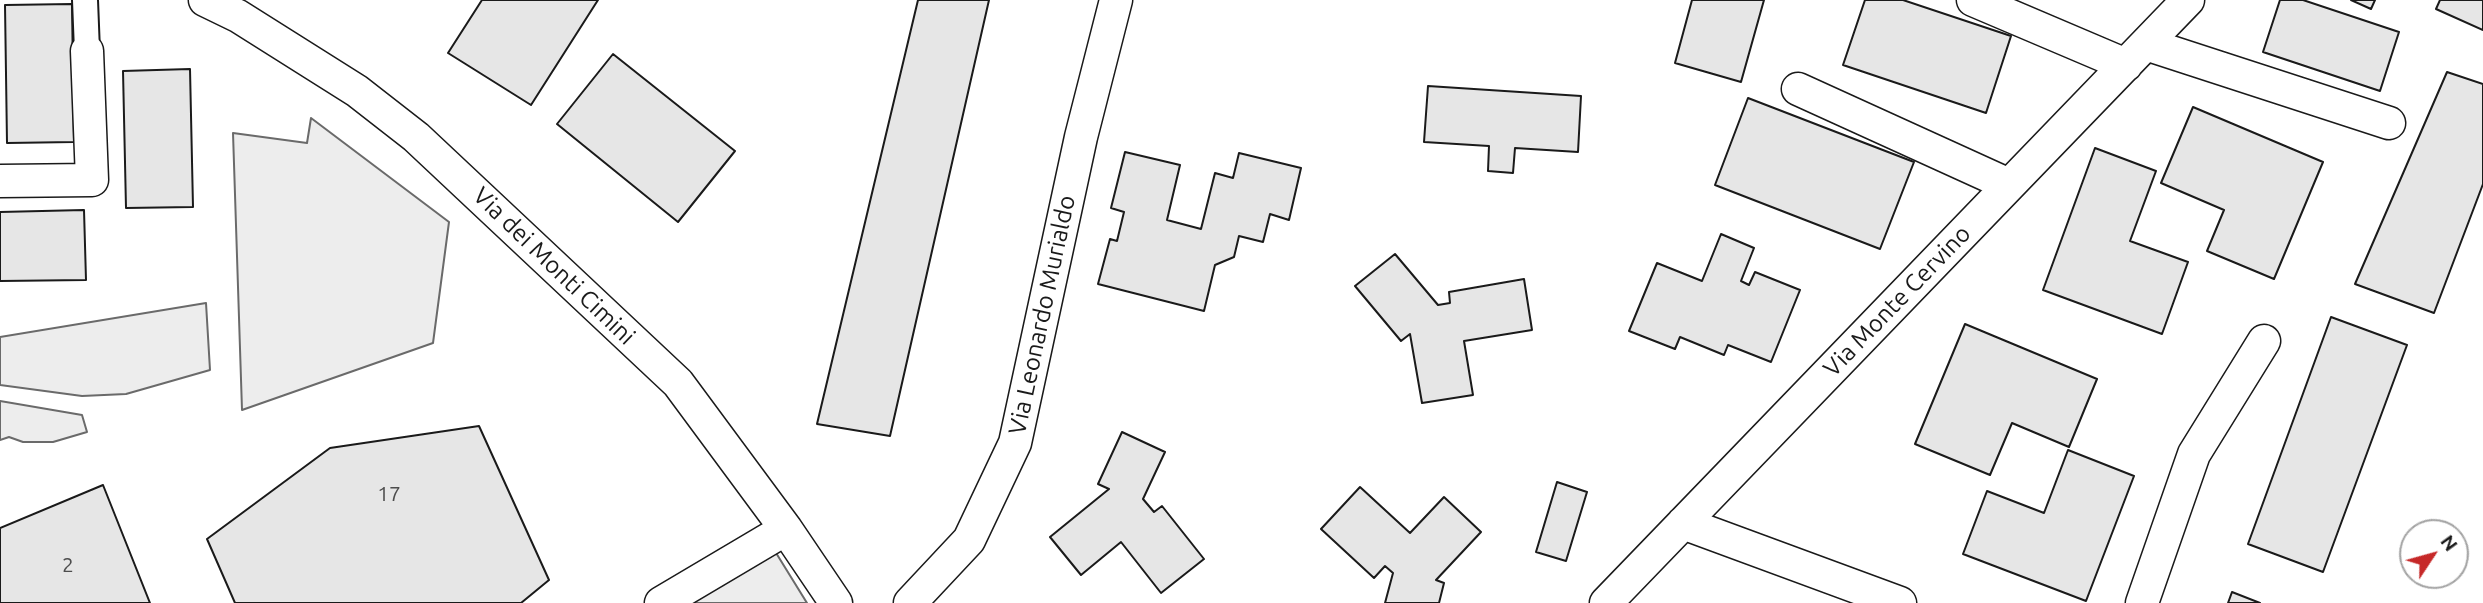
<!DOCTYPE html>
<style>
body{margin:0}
#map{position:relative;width:2483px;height:603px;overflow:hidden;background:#fff;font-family:Ubuntu,sans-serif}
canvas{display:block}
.north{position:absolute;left:2399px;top:519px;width:70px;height:70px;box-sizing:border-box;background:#fff;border:2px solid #a3a3a3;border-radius:50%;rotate:54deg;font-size:19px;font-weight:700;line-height:28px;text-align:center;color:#1a1a1a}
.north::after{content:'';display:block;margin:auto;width:24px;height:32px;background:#c62828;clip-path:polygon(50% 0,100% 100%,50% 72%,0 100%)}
</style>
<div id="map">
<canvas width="2483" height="603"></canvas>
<div class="north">N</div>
</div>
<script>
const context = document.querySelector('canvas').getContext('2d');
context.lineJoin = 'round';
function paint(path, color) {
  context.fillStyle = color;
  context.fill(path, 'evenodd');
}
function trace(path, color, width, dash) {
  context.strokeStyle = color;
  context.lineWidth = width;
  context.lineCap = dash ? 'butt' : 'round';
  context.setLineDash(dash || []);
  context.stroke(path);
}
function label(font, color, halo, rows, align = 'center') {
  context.font = font + ' Ubuntu,sans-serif';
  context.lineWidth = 5;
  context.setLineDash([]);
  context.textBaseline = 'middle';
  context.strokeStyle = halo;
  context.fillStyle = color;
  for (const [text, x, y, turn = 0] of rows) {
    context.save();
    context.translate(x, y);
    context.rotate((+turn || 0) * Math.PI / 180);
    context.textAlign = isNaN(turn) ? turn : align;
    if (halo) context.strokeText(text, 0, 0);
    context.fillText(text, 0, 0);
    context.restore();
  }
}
const built = new Path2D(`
 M 311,118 L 449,222 L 433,343 L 242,410 L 233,133 L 307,143 Z
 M 206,303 L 210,370 L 126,394 L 82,396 L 0,385 L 0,337 Z
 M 0,401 L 82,415 L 87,432 L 53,442 L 23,442 L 9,437 L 0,440 Z
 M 773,548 L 807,603 L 679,603 Z`);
paint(built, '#ededed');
trace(built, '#6a6a6a', 2);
const building = new Path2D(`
 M 482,0 L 598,0 L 531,105 L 448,53 Z
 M 918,0 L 989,0 L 890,436 L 817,424 Z
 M 1692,0 L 1764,0 L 1741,82 L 1675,63 Z
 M 1865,0 L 1903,0 L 2011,36 L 1986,113 L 1843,65 Z
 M 2280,0 L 2303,0 L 2399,32 L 2380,91 L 2263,52 Z
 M 2351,0 L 2375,0 L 2371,9 Z
 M 2440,0 L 2483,0 L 2483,30 L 2436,9 Z
 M 72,4 L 74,142 L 7,143 L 5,5 Z
 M 613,54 L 735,151 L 678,222 L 557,124 Z
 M 190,69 L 193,207 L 126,208 L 123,71 Z
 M 2447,72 L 2483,84 L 2483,184 L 2434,313 L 2355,284 Z
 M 1428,86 L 1581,96 L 1578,152 L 1515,148 L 1513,173 L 1488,171 L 1489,146 L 1424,142 Z
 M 1748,98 L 1914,162 L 1880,249 L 1715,185 Z
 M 2193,107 L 2323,162 L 2274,279 L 2207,251 L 2224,210 L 2161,183 Z
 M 2095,148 L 2156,171 L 2130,241 L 2188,262 L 2162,334 L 2043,290 Z
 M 1125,152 L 1180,165 L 1167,220 L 1201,229 L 1215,173 L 1233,178 L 1239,153 L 1301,168 L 1289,220 L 1270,214 L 1263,242 L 1239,236 L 1234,257 L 1215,265 L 1204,311 L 1098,284 L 1110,239 L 1117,241 L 1124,212 L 1111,208 Z
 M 84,210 L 86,280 L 0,281 L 0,212 Z
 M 1721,234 L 1754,248 L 1741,281 L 1749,285 L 1755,272 L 1800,290 L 1771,362 L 1728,345 L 1724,355 L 1680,337 L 1675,349 L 1629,331 L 1657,263 L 1702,281 Z
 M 1395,254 L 1438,305 L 1450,303 L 1449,292 L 1524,279 L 1532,330 L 1464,341 L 1473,395 L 1422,403 L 1410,334 L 1401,341 L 1355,286 Z
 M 2331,317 L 2407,345 L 2323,572 L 2248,544 Z
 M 1965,324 L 2097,379 L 2069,447 L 2012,423 L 1990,475 L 1915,444 Z
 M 479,426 L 549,580 L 521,603 L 235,603 L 207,539 L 330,448 Z
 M 1122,432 L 1165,452 L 1143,499 L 1154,512 L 1162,506 L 1204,559 L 1161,593 L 1121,542 L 1081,575 L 1050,537 L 1109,489 L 1098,484 Z
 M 2068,450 L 2134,476 L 2086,601 L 1963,554 L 1987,491 L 2044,513 Z
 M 1557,482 L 1587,492 L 1566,561 L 1536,552 Z
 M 103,485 L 150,603 L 0,603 L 0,528 Z
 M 1360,487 L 1410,533 L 1444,497 L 1481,532 L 1436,580 L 1444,583 L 1439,603 L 1385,603 L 1393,573 L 1385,566 L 1374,578 L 1321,529 Z
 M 2232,592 L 2260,603 L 2228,603 Z`);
paint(building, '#e6e6e6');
trace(building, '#1a1a1a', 2);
const pedestrian = new Path2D(`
 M 85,0 L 87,51`);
const minor = new Path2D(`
 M 205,0 L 238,16 L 357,91 L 416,137 L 678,383 L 786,529 L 836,603
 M 1973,0 L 2126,65
 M 2146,44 L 2389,123
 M 1798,89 L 2009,185
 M 0,181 L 92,180 L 87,51
 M 1683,523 L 1900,603
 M 661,603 L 786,529
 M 910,603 L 969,540 L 1015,443 L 1081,137 L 1116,0
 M 1606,603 L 2188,0
 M 2142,603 L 2194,454 L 2264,341`);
trace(pedestrian, '#1a1a1a', 28);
trace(minor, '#1a1a1a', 35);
trace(pedestrian, '#fff', 24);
trace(minor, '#fff', 32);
label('21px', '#4d4d4d', null, [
 ["17",389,494],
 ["2",68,565]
]);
label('24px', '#1a1a1a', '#fff', [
 ["Via dei Monti Cimini",554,266,44],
 ["Via Monte Cervino",1897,301,-46],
 ["Via Leonardo Murialdo",1042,315,-78]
]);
</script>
